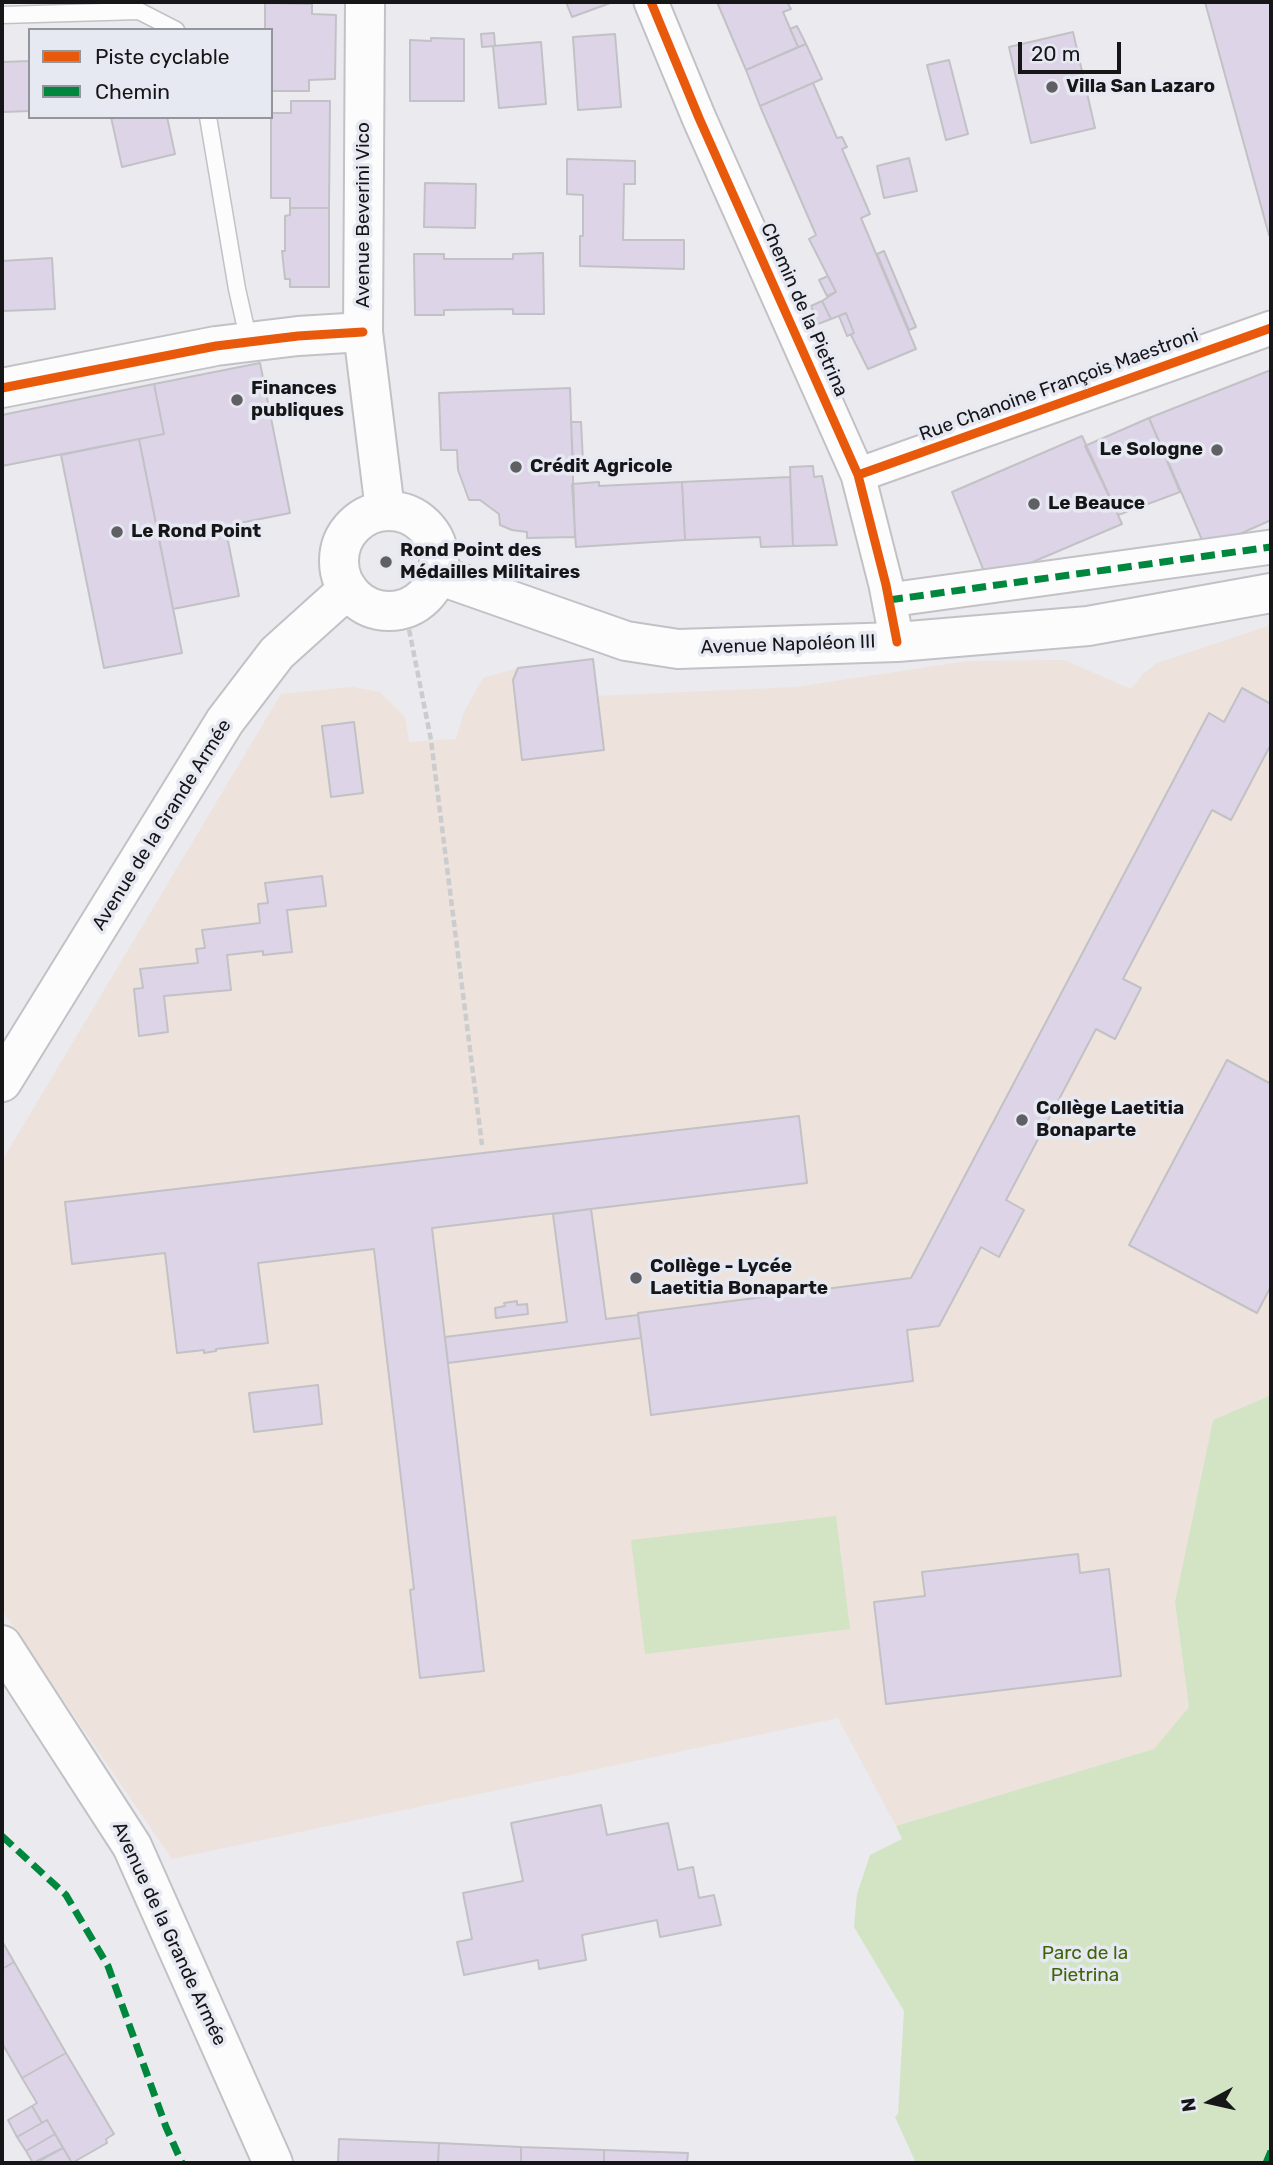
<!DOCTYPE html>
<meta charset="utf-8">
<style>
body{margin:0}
#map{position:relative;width:1273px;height:2165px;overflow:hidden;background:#eaeaef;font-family:Rubik,sans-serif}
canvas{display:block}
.frame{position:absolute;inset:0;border:4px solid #161619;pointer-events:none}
.legend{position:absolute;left:28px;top:28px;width:245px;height:91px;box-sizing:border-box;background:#e7e9f2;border:2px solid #93959b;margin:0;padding:9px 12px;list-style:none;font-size:21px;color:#161619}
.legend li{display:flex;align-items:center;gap:14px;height:35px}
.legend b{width:35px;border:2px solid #93959b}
.north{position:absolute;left:1175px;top:2067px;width:70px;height:70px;-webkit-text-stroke:5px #e7e9f2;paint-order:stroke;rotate:262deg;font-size:19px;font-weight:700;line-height:28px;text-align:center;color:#161619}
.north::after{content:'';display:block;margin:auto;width:24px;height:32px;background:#161619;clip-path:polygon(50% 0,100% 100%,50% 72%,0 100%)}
.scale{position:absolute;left:1018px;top:42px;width:103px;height:32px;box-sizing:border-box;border:4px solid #161619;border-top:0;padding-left:9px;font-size:21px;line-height:24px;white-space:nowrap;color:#161619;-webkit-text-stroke:5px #e7e9f2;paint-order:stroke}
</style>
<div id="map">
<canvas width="1273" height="2165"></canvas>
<div class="frame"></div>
<ul class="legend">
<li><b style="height:9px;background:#e8590c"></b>Piste cyclable</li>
<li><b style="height:9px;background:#00873e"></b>Chemin</li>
</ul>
<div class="north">N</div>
<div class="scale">20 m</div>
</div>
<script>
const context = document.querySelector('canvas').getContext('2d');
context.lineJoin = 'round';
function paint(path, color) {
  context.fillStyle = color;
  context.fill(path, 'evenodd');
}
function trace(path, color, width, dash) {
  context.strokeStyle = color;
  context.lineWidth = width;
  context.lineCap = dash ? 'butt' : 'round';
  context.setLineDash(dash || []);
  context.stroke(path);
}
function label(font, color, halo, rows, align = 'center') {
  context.font = font + ' Rubik,sans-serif';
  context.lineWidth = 7;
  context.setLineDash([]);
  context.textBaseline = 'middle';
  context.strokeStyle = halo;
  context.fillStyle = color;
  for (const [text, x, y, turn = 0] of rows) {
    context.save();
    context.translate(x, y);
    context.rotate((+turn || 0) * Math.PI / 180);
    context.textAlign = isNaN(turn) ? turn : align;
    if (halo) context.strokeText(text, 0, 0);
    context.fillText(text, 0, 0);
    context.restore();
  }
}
paint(new Path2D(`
 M 1271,625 L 1271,1395 L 1213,1420 L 1175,1602 L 1189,1707 L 1154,1749 L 896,1826 L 838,1718 L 172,1859 L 2,1610 L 2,1161 L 281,694 L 352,687 L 380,692 L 405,717 L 409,742 L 456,739 L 464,712 L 483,678 L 518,668 L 593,659 L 598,696 L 796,687 L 968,661 L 1064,660 L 1131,689 L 1143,674 L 1157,663 Z`), '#ede2dc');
paint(new Path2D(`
 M 1271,1395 L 1271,2163 L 916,2163 L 895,2117 L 898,2114 L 904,2011 L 854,1927 L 857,1894 L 870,1855 L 902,1839 L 896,1826 L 1154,1749 L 1189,1707 L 1175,1602 L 1213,1420 Z
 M 836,1516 L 850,1629 L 645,1654 L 631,1540 Z`), '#d2e4c4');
const building = new Path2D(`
 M 566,2 L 613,2 L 572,17 Z
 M 717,2 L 787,2 L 791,9 L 783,12 L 798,47 L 746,70 Z
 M 1205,2 L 1271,2 L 1271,234 L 1269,235 Z
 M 265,3 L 312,4 L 312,14 L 336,15 L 335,79 L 309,80 L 309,91 L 271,91 L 271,30 L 265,30 Z
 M 797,26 L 806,44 L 798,47 L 790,29 Z
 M 1073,32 L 1095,128 L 1031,143 L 1009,47 Z
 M 494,33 L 495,46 L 482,47 L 481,34 Z
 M 615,34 L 621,107 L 578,110 L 573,37 Z
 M 431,38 L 464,39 L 464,101 L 410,101 L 410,40 L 431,41 Z
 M 541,42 L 546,104 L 499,108 L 493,46 Z
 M 806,44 L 822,79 L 760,106 L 746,70 Z
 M 949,60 L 968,134 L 946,140 L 927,65 Z
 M 30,61 L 30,111 L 2,112 L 2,62 Z
 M 813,83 L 837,138 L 842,137 L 847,147 L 842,149 L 870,214 L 861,218 L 916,349 L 868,369 L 851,335 L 854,333 L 846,313 L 831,319 L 822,301 L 836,292 L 809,239 L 816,235 L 760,106 Z
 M 291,101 L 330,101 L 329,208 L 290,208 L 290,198 L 271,198 L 271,113 L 291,113 Z
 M 111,117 L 167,117 L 175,154 L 122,167 Z
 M 909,158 L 917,191 L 884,198 L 877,166 Z
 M 567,159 L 635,161 L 635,184 L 624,184 L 623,240 L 684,240 L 684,269 L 580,266 L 580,236 L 583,236 L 583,195 L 567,194 Z
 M 425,183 L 476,184 L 475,228 L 424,227 Z
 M 290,208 L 329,208 L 329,287 L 290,287 L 290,279 L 285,279 L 282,251 L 285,251 L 285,216 L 290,215 Z
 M 884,251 L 916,327 L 909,330 L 877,254 Z
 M 543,253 L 544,314 L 513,314 L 513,309 L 444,310 L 444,315 L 415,315 L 414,254 L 444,254 L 444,259 L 513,259 L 513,254 Z
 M 52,258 L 55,309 L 2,311 L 2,261 Z
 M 828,276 L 836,292 L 827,296 L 819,280 Z
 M 822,301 L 831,319 L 818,324 L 811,306 Z
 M 846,313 L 854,333 L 847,336 L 839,316 Z
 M 260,363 L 290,513 L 225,526 L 239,596 L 173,609 L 139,439 L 164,434 L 154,384 Z
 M 1271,370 L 1271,520 L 1206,549 L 1149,418 Z
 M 154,384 L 164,434 L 2,466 L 2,415 Z
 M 570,388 L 575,537 L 527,538 L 527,532 L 512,530 L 500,525 L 499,514 L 480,500 L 469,500 L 458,470 L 457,450 L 441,450 L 439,393 Z
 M 1149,418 L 1180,492 L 1118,515 L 1085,446 Z
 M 571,422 L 581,422 L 583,462 L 573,463 Z
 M 1082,436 L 1122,524 L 988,581 L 952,492 Z
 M 139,439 L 182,653 L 104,668 L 61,455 Z
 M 813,466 L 814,477 L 822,476 L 837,545 L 793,546 L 790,467 Z
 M 790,477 L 793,546 L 761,547 L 760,537 L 685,540 L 682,482 Z
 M 599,482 L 599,486 L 682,482 L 685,540 L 576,547 L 572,484 Z
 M 593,659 L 604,750 L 522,760 L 513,680 L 518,668 Z
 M 1242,688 L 1271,704 L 1271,744 L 1231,820 L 1212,810 L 1123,979 L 1141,988 L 1115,1039 L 1096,1029 L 1006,1200 L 1024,1210 L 999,1257 L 981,1247 L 939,1326 L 907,1330 L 913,1381 L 651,1415 L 638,1313 L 911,1278 L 1209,713 L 1224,722 Z
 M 354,722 L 363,793 L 331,797 L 322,726 Z
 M 322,876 L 326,906 L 287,910 L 292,952 L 263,955 L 263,951 L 227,955 L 231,990 L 164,996 L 168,1032 L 139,1036 L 134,989 L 143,988 L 140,969 L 198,963 L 196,949 L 205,948 L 202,930 L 260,923 L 258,904 L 268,903 L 265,883 Z
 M 1227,1060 L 1271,1084 L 1271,1286 L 1257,1313 L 1129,1245 Z
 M 799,1116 L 807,1183 L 432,1228 L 484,1671 L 420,1678 L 410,1590 L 414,1589 L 374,1249 L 258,1263 L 268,1343 L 216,1349 L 216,1351 L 204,1353 L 204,1350 L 177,1353 L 165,1253 L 72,1264 L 65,1202 Z
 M 591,1209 L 606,1319 L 638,1315 L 641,1338 L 448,1363 L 445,1337 L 567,1322 L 553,1214 Z
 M 517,1301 L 517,1305 L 527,1304 L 528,1314 L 496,1318 L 495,1308 L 505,1306 L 504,1303 Z
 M 318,1385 L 322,1424 L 254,1432 L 249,1393 Z
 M 1078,1554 L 1080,1573 L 1109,1569 L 1121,1676 L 886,1704 L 874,1602 L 925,1596 L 922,1572 Z
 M 601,1805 L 607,1835 L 668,1823 L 678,1870 L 693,1867 L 699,1898 L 714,1895 L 721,1925 L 660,1937 L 657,1920 L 582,1935 L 586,1960 L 539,1969 L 538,1960 L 464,1975 L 457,1942 L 472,1939 L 463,1893 L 523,1881 L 511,1823 Z
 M 2,1941 L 14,1962 L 2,1969 Z
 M 14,1962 L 66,2053 L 22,2078 L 2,2043 L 2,1969 Z
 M 66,2053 L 114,2134 L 106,2139 L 107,2143 L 72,2163 L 47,2120 L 42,2123 L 32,2106 L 37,2103 L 22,2078 Z
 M 32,2106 L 42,2123 L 17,2137 L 8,2120 Z
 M 47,2120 L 55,2134 L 26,2151 L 17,2137 Z
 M 55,2134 L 63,2148 L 33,2163 L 26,2151 Z
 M 339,2139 L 439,2143 L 438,2163 L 338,2163 Z
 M 439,2143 L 521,2147 L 521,2163 L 438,2163 Z
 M 521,2147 L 604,2150 L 604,2163 L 521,2163 Z
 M 63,2148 L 72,2163 L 36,2163 Z
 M 604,2150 L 688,2153 L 687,2163 L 604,2163 Z`);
paint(building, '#ddd5e7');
trace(building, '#c2c1c5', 2);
const service = new Path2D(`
 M 2,15 L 139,11 L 176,30
 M 208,117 L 237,289 L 249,342`);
const minor = new Path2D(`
 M 651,2 L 699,118 L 858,475 L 886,585 L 897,642
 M 858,475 L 1271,328
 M 889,600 L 1271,547`);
const tertiary = new Path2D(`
 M 2,388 L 216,346 L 298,336 L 363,332`);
const secondary = new Path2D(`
 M 365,2 L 363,332 L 385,510
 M339 561a50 50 0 1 1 100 0a50 50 0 1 1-100 0Z
 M 438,575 L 626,641 L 678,649 L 897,642 L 1088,626 L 1271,593
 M 2,1082 L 225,721 L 277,653 L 348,589
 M 2,1645 L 132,1846 L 273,2163`);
trace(service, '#c2c2c6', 19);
trace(minor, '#c2c2c6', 37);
trace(tertiary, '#c2c2c6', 42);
trace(secondary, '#c2c2c6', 42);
trace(new Path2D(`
 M 405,609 L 431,740 L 482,1145`), '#cbcccd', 4.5, [7, 3.5]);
trace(service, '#fcfcfd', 16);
trace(minor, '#fcfcfd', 33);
trace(tertiary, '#fcfcfd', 38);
trace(secondary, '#fcfcfd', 38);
trace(new Path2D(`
 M 889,600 L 1271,547
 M 2,1836 L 66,1895 L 108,1966 L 166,2127 L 182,2163
 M 1266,2163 L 1271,2151`), '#00873e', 7, [14, 7]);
trace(new Path2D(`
 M 651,2 L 699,118 L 858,475 L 886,585 L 897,642
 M 2,388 L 216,346 L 298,336 L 363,332
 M 858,475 L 1271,328`), '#e8590c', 9);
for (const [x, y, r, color] of [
 [1052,87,7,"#606064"],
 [237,400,7,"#606064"],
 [1217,450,7,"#606064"],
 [516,467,7,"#606064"],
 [1034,504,7,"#606064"],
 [117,532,7,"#606064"],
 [386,562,7,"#606064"],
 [1022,1120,7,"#606064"],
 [636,1278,7,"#606064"]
]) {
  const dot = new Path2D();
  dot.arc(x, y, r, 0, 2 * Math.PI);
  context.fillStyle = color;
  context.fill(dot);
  trace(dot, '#e7e9f2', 2.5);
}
label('bold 19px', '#161619', '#e7e9f2', [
 ["Villa San Lazaro",1066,87],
 ["Finances",251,389],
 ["publiques",251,411],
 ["Le Sologne",1203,450,"right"],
 ["Crédit Agricole",530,467],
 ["Le Beauce",1048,504],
 ["Le Rond Point",131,532],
 ["Rond Point des",400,551],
 ["Médailles Militaires",400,573],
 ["Collège Laetitia",1036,1109],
 ["Bonaparte",1036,1131],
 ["Collège - Lycée",650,1267],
 ["Laetitia Bonaparte",650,1289]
], 'left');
label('19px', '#161619', '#e7e9f2', [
 ["Avenue Beverini Vico",364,215,-90],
 ["Chemin de la Pietrina",804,310,66],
 ["Rue Chanoine François Maestroni",1059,385,-20],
 ["Avenue Napoléon III",788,645,-2],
 ["Avenue de la Grande Armée",162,825,-58],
 ["Avenue de la Grande Armée",169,1934,65]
]);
label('19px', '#3f6409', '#e7e9f2', [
 ["Parc de la",1085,1954],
 ["Pietrina",1085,1976]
]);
</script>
